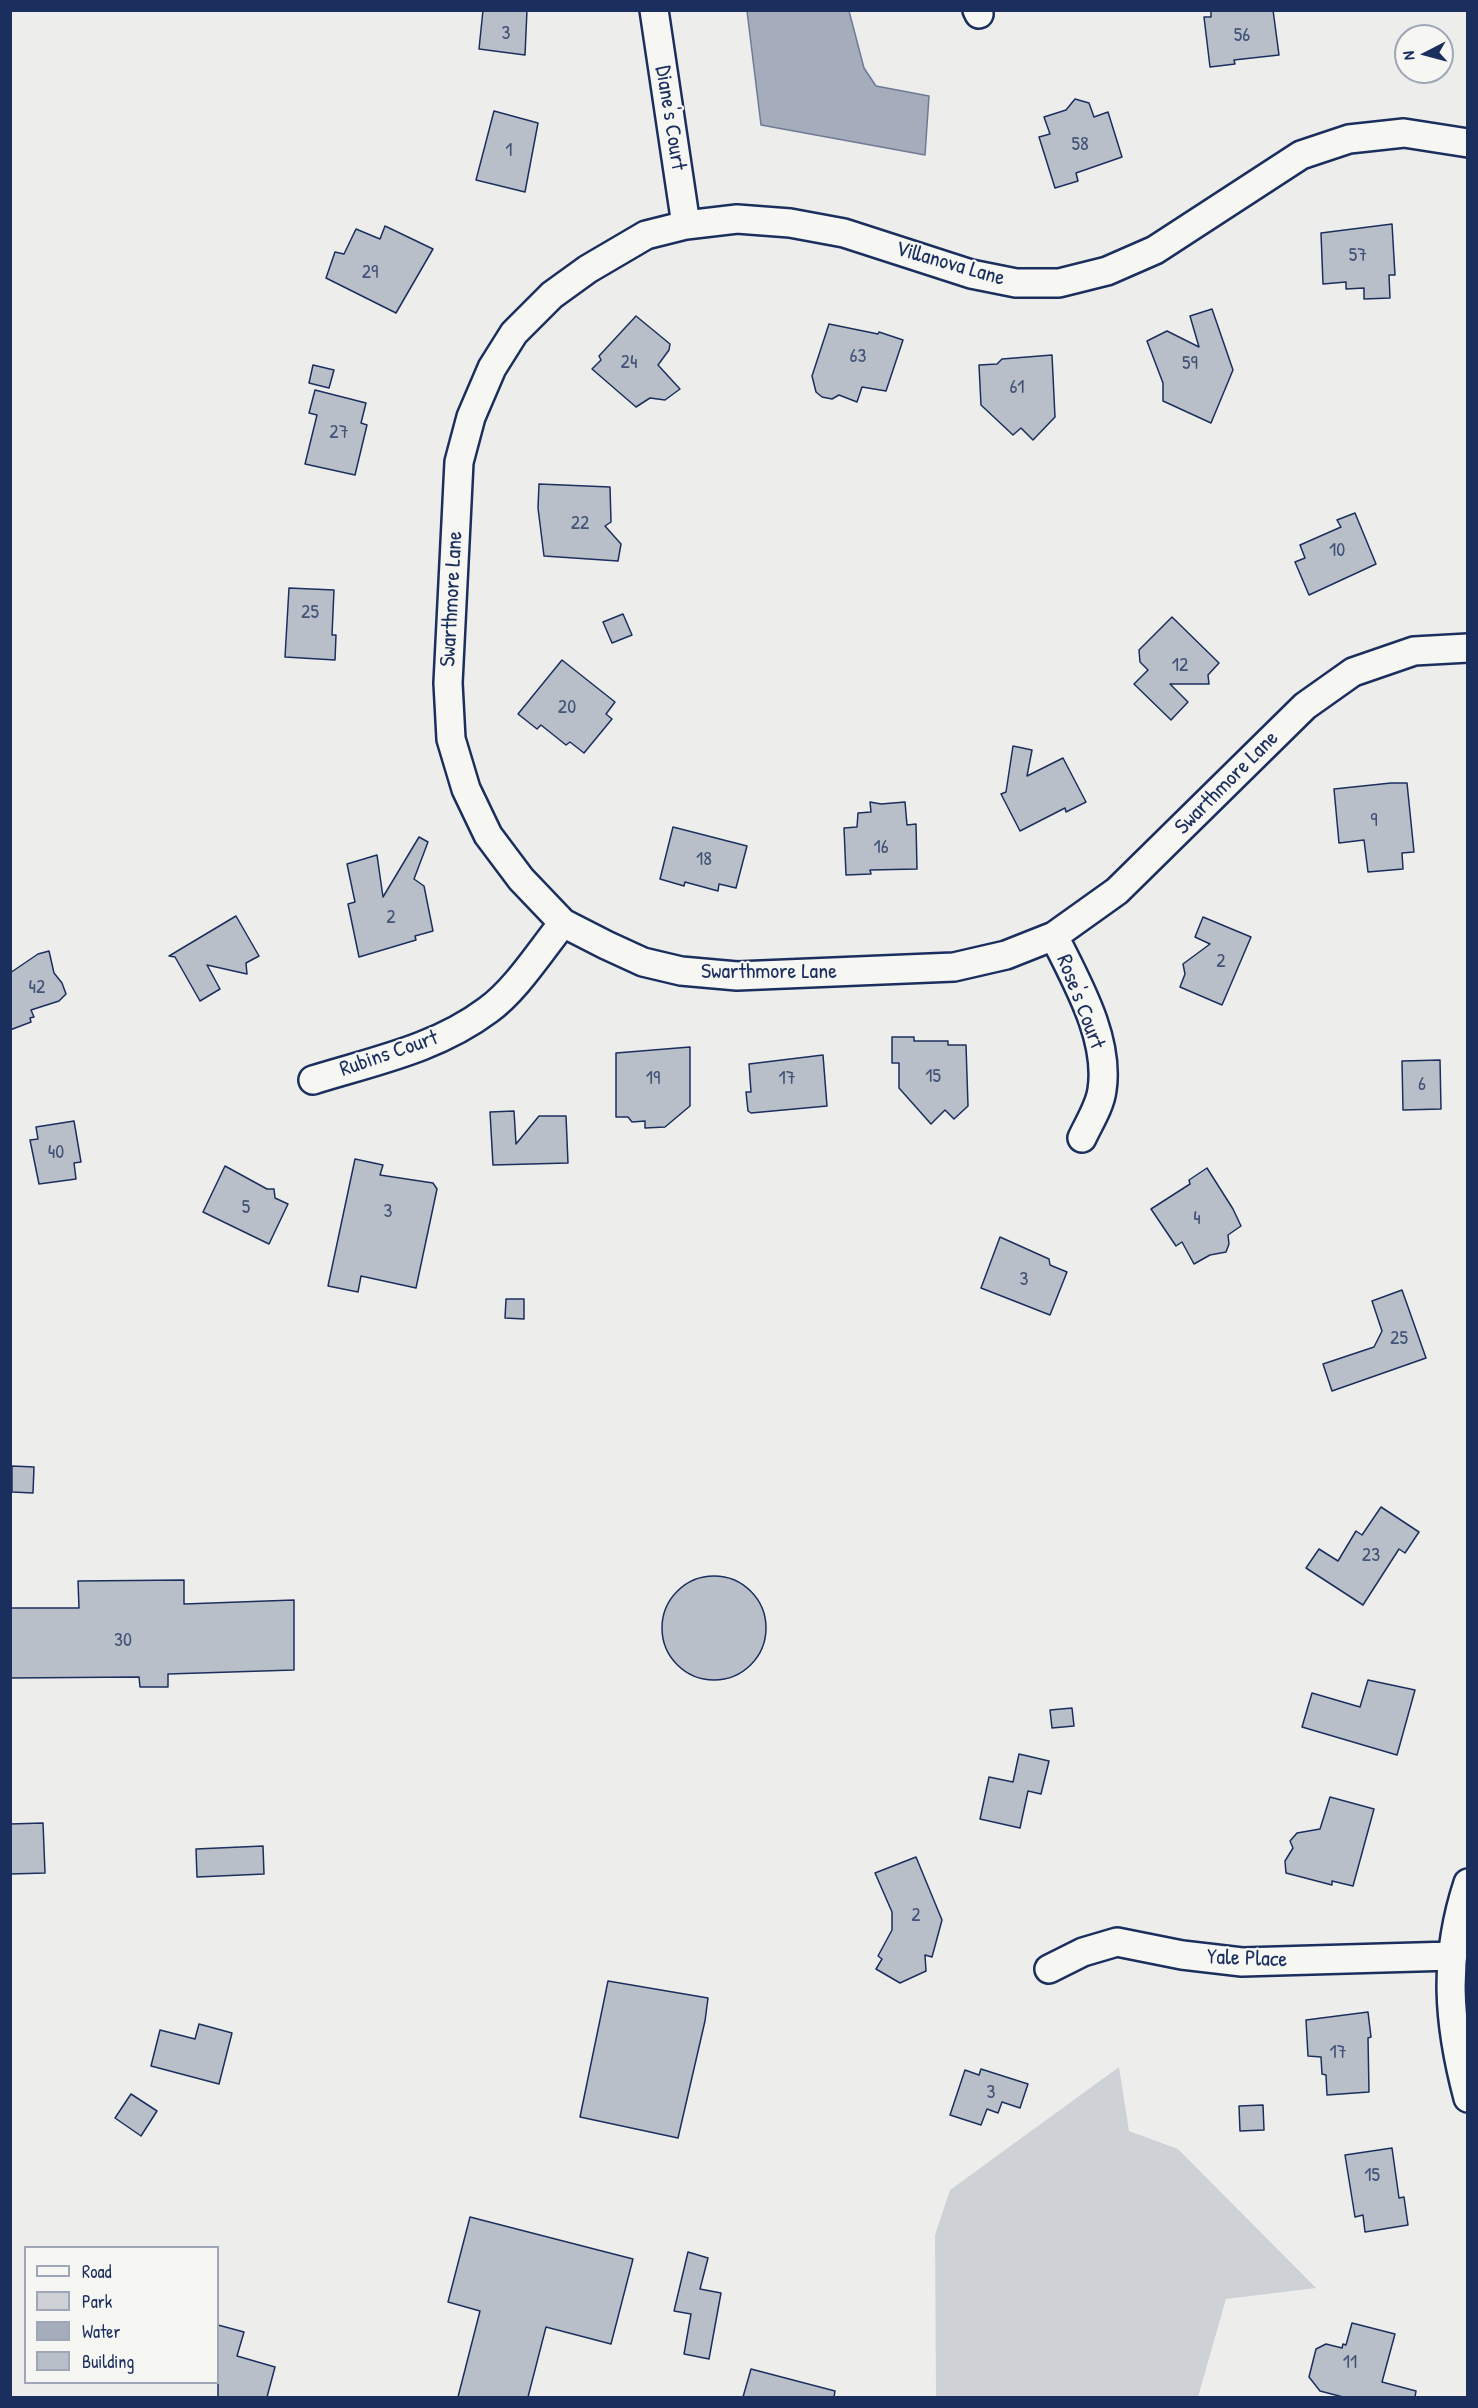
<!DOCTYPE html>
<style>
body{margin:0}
#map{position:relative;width:1478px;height:2408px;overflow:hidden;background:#edeeec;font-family:"Patrick Hand",sans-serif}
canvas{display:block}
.frame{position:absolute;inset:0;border:12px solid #1b2f5e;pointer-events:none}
.legend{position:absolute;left:24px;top:2246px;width:195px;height:138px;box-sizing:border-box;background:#f6f6f2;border:2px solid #9ea6b7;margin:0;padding:8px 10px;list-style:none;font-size:18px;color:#1b2f5e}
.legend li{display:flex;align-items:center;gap:12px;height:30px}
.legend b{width:30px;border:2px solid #9ea6b7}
.north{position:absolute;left:1394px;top:24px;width:60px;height:60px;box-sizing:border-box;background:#f6f6f2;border:2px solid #9ea6b7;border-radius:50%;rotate:264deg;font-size:16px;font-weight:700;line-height:24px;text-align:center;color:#1b2f5e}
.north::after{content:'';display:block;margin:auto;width:21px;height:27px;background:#1b2f5e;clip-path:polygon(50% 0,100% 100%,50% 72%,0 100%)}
</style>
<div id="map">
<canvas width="1478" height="2408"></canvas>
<div class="frame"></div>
<ul class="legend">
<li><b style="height:8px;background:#f6f6f2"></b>Road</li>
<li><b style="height:16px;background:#ced2d7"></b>Park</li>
<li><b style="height:16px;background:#a5acbc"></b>Water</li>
<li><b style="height:16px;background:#b9bfc8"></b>Building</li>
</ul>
<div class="north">N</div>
</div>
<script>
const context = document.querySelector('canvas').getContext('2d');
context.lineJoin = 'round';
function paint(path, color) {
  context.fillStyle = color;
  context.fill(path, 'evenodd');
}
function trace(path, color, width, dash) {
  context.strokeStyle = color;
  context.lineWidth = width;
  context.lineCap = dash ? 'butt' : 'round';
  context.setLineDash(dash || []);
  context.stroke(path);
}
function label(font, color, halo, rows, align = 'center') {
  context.font = font + ' "Patrick Hand",sans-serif';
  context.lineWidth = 4.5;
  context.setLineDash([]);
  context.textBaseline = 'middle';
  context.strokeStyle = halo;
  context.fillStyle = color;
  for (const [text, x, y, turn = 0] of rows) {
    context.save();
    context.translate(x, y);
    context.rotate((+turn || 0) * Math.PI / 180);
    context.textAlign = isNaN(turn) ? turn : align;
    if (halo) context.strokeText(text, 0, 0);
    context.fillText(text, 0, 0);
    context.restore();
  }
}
paint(new Path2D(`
 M 1119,2067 L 1129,2131 L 1178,2149 L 1316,2288 L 1226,2299 L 1198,2397 L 936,2397 L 935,2235 L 950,2190 Z`), '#ced2d7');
const water = new Path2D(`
 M 747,11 L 849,11 L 864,68 L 876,86 L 929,96 L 925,155 L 761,125 Z`);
paint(water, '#a5acbc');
trace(water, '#6e7a96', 1.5);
const building = new Path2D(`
 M 483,10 L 527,10 L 525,55 L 479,49 Z
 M 1211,10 L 1273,10 L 1279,55 L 1234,60 L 1235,64 L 1210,67 L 1204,17 L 1211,17 Z
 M 1075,99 L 1089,103 L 1094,117 L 1108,112 L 1122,157 L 1076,173 L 1078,181 L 1055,188 L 1039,137 L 1050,134 L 1044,117 L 1066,110 Z
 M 494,111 L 538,123 L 525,192 L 476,180 Z
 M 1392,224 L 1395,275 L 1389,275 L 1390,298 L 1364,299 L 1364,288 L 1346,289 L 1346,282 L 1323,284 L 1321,233 Z
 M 385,226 L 433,249 L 396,313 L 326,278 L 335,252 L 344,254 L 356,229 L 380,239 Z
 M 1212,309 L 1233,370 L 1211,423 L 1163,401 L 1163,383 L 1147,341 L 1167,331 L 1199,347 L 1190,316 Z
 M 636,316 L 670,344 L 669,350 L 658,365 L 680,389 L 665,400 L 650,398 L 636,407 L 592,369 L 601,360 L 599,356 Z
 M 829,324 L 878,334 L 879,332 L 903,340 L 886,391 L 862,387 L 857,402 L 839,395 L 832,399 L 822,397 L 816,392 L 812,376 Z
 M 1052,355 L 1055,417 L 1033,440 L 1021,428 L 1013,435 L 981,405 L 979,365 L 997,364 L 1002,359 Z
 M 313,365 L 334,370 L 329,388 L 309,383 Z
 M 315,390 L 366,403 L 361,423 L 367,425 L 355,475 L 305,464 L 317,415 L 309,413 Z
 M 539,484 L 610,487 L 611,522 L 605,526 L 621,544 L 618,561 L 544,556 L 538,508 Z
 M 1355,513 L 1376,564 L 1309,595 L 1295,562 L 1305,558 L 1300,545 L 1341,527 L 1337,520 Z
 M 289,588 L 334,590 L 332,635 L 336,635 L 335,660 L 285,657 Z
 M 623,614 L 632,635 L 612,643 L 603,622 Z
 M 1172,617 L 1219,663 L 1208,675 L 1209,684 L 1170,684 L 1188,702 L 1171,720 L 1134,684 L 1148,670 L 1140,662 L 1139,650 Z
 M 562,660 L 615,702 L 606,714 L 612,719 L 584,753 L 570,742 L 566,745 L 541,725 L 537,729 L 518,714 Z
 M 1013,746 L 1032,750 L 1027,776 L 1063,758 L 1086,802 L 1066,812 L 1065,808 L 1020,831 L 1001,794 L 1006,792 Z
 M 1391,783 L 1407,783 L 1414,852 L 1402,853 L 1403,869 L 1368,872 L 1364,840 L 1339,843 L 1334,789 Z
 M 870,802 L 881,804 L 905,802 L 907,825 L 916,824 L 917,869 L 870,870 L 871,874 L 846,875 L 844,828 L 857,827 L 858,813 L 871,812 Z
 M 673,827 L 747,846 L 736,888 L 719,884 L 718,891 L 685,882 L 684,886 L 660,879 Z
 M 419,837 L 428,842 L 414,879 L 424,886 L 433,931 L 415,936 L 416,940 L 359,957 L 348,904 L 355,902 L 347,864 L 377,855 L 383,897 Z
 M 236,916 L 259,956 L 246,963 L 247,974 L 207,965 L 220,989 L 200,1001 L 175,957 L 169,956 Z
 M 1203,917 L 1251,937 L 1222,1005 L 1180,987 L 1185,974 L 1183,964 L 1210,944 L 1195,937 Z
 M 49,951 L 54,973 L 62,983 L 66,994 L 59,1001 L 31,1010 L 34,1017 L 30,1018 L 31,1022 L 10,1030 L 10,973 L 38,954 Z
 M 892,1037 L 914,1037 L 914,1041 L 948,1041 L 948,1045 L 966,1045 L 968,1106 L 954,1119 L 945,1110 L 931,1124 L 899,1088 L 899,1063 L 892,1063 Z
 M 690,1047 L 690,1106 L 665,1127 L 645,1128 L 645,1121 L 632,1122 L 628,1117 L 616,1117 L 616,1053 Z
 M 823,1055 L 827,1106 L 751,1113 L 748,1111 L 746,1092 L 751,1092 L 749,1064 Z
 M 1440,1060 L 1441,1109 L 1403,1110 L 1402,1061 Z
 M 514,1111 L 516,1144 L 539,1116 L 566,1116 L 568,1163 L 493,1165 L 490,1112 Z
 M 74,1121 L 81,1162 L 74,1163 L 76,1179 L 39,1184 L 30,1140 L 38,1139 L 36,1127 Z
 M 355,1159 L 383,1165 L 380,1175 L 433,1183 L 437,1189 L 416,1288 L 361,1276 L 358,1292 L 328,1286 Z
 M 225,1166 L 267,1189 L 274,1189 L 275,1198 L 288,1204 L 269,1244 L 203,1212 Z
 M 1207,1168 L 1233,1209 L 1241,1226 L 1228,1235 L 1229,1244 L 1226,1252 L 1210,1255 L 1194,1264 L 1182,1242 L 1176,1246 L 1151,1209 L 1190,1184 L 1189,1180 Z
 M 1000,1237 L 1049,1259 L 1050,1265 L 1067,1272 L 1050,1315 L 981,1288 Z
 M 1402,1290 L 1426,1358 L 1332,1391 L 1323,1364 L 1374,1347 L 1382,1331 L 1372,1301 Z
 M 506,1299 L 524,1299 L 524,1319 L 505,1318 Z
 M 12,1466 L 34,1467 L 33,1493 L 12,1492 Z
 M 1381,1507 L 1419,1532 L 1405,1553 L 1399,1549 L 1363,1605 L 1306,1568 L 1319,1549 L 1338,1561 L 1356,1531 L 1362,1535 Z
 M662 1628a52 52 0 1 1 104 0a52 52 0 1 1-104 0Z
 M 184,1580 L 184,1604 L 294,1600 L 294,1670 L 168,1674 L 168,1687 L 140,1687 L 139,1677 L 10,1678 L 10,1608 L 79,1608 L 78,1581 Z
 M 1368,1680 L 1415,1690 L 1397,1755 L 1302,1727 L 1312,1693 L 1360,1707 Z
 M 1072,1708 L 1074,1726 L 1052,1728 L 1050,1710 Z
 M 1019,1754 L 1049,1761 L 1041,1794 L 1028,1791 L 1020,1828 L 980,1819 L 989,1777 L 1013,1782 Z
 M 1330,1797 L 1374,1809 L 1353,1886 L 1332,1881 L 1332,1885 L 1286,1873 L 1285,1861 L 1293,1848 L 1290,1841 L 1297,1833 L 1320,1829 Z
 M 43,1823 L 45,1873 L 10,1874 L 10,1824 Z
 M 263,1846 L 264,1874 L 197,1877 L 196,1849 Z
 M 916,1857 L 942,1920 L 932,1957 L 925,1955 L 926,1971 L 900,1983 L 876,1969 L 882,1959 L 878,1956 L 892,1930 L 892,1912 L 875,1873 Z
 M 608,1981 L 708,1998 L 705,2021 L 678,2138 L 580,2117 Z
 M 1368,2012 L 1371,2037 L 1368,2038 L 1369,2092 L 1327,2095 L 1326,2075 L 1322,2074 L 1321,2057 L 1308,2056 L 1306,2020 Z
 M 199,2024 L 232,2033 L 219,2084 L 151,2066 L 160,2030 L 195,2039 Z
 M 981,2069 L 1028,2084 L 1020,2108 L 1002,2102 L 998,2113 L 987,2109 L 981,2125 L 950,2115 L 965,2070 L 979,2075 Z
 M 131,2094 L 157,2111 L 141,2136 L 115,2118 Z
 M 1263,2105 L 1264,2130 L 1240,2131 L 1239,2106 Z
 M 1392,2148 L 1399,2198 L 1404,2197 L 1408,2225 L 1365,2232 L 1363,2215 L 1355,2217 L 1345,2155 Z
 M 470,2217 L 633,2259 L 611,2344 L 546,2327 L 528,2397 L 458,2397 L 480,2311 L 448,2302 Z
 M 688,2252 L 708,2258 L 700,2289 L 721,2293 L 709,2359 L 684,2354 L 691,2314 L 674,2311 Z
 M 1352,2323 L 1395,2334 L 1382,2382 L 1416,2391 L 1415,2397 L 1343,2397 L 1320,2391 L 1309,2377 L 1316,2349 L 1326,2344 L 1342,2348 L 1343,2344 L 1346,2345 Z
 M 218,2325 L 244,2332 L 237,2356 L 275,2367 L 267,2397 L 218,2397 Z
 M 751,2369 L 835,2391 L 834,2397 L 743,2397 Z`);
paint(building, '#b9bfc8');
trace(building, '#1b2f5e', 1.5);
const minor = new Path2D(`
 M 654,10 L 686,225
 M 977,10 L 979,14
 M 1468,143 L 1404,133 L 1349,139 L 1301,155 L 1155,250 L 1107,271 L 1059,283 L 1016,283 L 971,274 L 844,233 L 790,223 L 737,219 L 686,225 L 646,235 L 588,269 L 552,295 L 514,333 L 492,368 L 471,417 L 459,462 L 448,683 L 451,739 L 466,789 L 488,835 L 521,879 L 563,923 L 606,945 L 643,962 L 681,971 L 737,976 L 954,967 L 1006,955 L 1054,936 L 1117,891 L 1305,706 L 1353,672 L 1414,651 L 1468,648
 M 1054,936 C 1076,981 1110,1038 1102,1090 C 1100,1106 1089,1123 1082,1138
 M 313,1080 C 374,1061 436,1049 488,1010 C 516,990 541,950 563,923
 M 1468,1883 C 1443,1959 1448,2023 1468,2098
 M 1049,1969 L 1083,1952 L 1117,1942 L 1182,1955 L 1242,1962 L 1452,1956`);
trace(minor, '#1b2f5e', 32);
trace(minor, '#f6f6f2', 27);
label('20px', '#425378', null, [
 ["3",506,34],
 ["56",1242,36],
 ["58",1080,145],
 ["1",509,151],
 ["57",1358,256],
 ["29",370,273],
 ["63",858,357],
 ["24",629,363],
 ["59",1190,364],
 ["61",1017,388],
 ["27",339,433],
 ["22",580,524],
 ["10",1337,551],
 ["25",310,613],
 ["12",1180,666],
 ["20",567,708],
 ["9",1374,821],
 ["16",881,848],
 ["18",704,860],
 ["2",391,918],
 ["2",1221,962],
 ["42",37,988],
 ["15",933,1077],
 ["19",653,1079],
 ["17",787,1079],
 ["6",1422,1085],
 ["40",56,1153],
 ["5",246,1208],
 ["3",388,1212],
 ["4",1197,1219],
 ["3",1024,1280],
 ["25",1399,1339],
 ["23",1371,1556],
 ["30",123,1641],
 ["2",916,1916],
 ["17",1338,2053],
 ["3",991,2093],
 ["15",1372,2176],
 ["11",1350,2363]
]);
label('22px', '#1b2f5e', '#f6f6f2', [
 ["Diane's Court",670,118,81],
 ["Villanova Lane",950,264,16],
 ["Swarthmore Lane",452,599,-87],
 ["Swarthmore Lane",1227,783,-45],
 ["Swarthmore Lane",769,972],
 ["Rose's Court",1080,1002,69],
 ["Rubins Court",389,1054,-19],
 ["Yale Place",1247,1959,2]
]);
</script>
